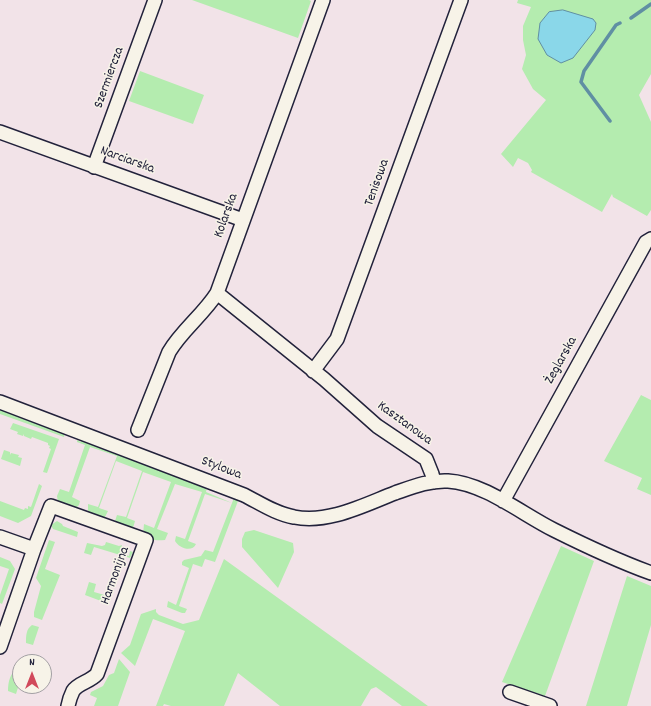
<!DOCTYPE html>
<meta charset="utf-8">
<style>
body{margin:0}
#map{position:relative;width:651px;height:706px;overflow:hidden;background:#f2e3e8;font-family:Dekko,sans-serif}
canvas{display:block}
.north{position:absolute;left:12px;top:654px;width:40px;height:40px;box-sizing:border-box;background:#f7f3e8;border:1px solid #a29fa3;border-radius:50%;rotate:0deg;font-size:11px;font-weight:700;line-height:16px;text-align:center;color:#22223b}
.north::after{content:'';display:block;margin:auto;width:14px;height:18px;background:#d1495b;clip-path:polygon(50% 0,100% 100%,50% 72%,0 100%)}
</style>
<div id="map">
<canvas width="651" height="706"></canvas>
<div class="north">N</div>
</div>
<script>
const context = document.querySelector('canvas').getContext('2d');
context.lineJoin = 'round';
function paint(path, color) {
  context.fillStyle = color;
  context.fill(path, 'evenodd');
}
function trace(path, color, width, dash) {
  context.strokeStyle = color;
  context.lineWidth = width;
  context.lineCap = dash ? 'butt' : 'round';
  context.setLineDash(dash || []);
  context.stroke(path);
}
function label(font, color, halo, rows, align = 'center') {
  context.font = font + ' Dekko,sans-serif';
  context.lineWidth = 3;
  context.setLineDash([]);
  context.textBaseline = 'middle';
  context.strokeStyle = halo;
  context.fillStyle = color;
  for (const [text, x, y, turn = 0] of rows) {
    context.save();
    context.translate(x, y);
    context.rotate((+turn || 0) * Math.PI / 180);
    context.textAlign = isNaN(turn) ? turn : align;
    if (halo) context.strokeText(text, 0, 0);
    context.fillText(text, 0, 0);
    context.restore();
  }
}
paint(new Path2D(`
 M 192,0 L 309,0 L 311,1 L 298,38 Z
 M 518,0 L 651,0 L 651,74 L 639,95 L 651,122 L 651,210 L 647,216 L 613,197 L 612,194 L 602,212 L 531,172 L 532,170 L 528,163 L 518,158 L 513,167 L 501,154 L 546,100 L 533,89 L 522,69 L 526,55 L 523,40 L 523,26 L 531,7 L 517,3 Z
 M 140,71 L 204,95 L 193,124 L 129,101 Z
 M 641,395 L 651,400 L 651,495 L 637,489 L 642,478 L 604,461 Z
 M 0,407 L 65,432 L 64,437 L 0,414 Z
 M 13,423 L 59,439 L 47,473 L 43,472 L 51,449 L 49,448 L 50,446 L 48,445 L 48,443 L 32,437 L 31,439 L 24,436 L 24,434 L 23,436 L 17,434 L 18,432 L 10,429 Z
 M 77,440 L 81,442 L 82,440 L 207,487 L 206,492 L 232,503 L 234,498 L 238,501 L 215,562 L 205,559 L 202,567 L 193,564 L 179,606 L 187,609 L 185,613 L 182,613 L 167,607 L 168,601 L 176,605 L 189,568 L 182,565 L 182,562 L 184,560 L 201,556 L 205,550 L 213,552 L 232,503 L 205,494 L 188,541 L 196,544 C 192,553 179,548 175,541 L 176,536 L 185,539 L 202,492 L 175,484 L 157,529 L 168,533 L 165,540 C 156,541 150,540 143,535 L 144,524 L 154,528 L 171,482 L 143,472 L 127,518 L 135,521 L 133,528 L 131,529 L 116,525 L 115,521 L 117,515 L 126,517 L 142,471 L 116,461 L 99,508 L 108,511 L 105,517 L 103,519 L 90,515 L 88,512 L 88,504 L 98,507 L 117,456 L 90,447 L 72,497 L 80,501 L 79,505 L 75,509 L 61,504 L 58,502 L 57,496 L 60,489 L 69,492 L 85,445 L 77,442 Z
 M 4,450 L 10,452 L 10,455 L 11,453 L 19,455 L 18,457 L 22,458 L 20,466 L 1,459 Z
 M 39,484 L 42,486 L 31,516 L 18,523 L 0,516 L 0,501 L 24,510 L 25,508 L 28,509 L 28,506 L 31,507 Z
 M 57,521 L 62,524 L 63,526 L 78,532 L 77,537 L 53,529 L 51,525 Z
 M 254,530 L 293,543 L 294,552 L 278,588 L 242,547 L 242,539 L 245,532 Z
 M 49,540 L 55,542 L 45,569 L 60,575 L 42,620 L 34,617 L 34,612 L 41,586 L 36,578 Z
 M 106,542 L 119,546 L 122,545 L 120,553 L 129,556 L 130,551 L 133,552 L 130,558 L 94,547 L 91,555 L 84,553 L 87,543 L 102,546 L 105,545 Z
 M 561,546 L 594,561 L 545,696 L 502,682 Z
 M 0,557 L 10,561 L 15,569 L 2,604 L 0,603 L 0,595 L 9,569 L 0,566 Z
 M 224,559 L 428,706 L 402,706 L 376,687 L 371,689 L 361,706 L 280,706 L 238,673 L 224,706 L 171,706 L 164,704 L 163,706 L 156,706 L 185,631 L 153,619 L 135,666 L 121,653 L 130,645 L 141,614 L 156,609 L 156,612 L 159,615 L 183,624 L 199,620 Z
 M 627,576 L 651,586 L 651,625 L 627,706 L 586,706 Z
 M 89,582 L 96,584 L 94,592 L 108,596 L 101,601 L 85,595 Z
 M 32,625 L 39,627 L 33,645 L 26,643 C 26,636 26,629 32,625 Z
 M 119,659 L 130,672 L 118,706 L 94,706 L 97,698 L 90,695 L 91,692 L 103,686 L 109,675 L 114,673 Z
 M 18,668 L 20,668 L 20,681 L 16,694 L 8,691 C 8,682 10,673 18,668 Z`), '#b4ecaf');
const water = new Path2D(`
 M 563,10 L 593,19 L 596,23 L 595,30 L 573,58 L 561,63 L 547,55 L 538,39 L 540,23 L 549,12 Z`);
paint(water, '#8ad7e9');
trace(water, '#608fa3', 1);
trace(new Path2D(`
 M 631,18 L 651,4
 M 610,121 L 581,82 L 584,71 L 616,25 L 620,23`), '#608fa3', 3.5);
const minor = new Path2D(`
 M 0,132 L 243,220
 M 94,167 L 155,0
 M 217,293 L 324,379 L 377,426 L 426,459 L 432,474 L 434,482
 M 313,371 L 337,339 L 461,0
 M 0,402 L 244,495 C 260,503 276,514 294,517 C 328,524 364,505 395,493 C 412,487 429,480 448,481 C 484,483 522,514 554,530 C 586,546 618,561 651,573
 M 138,430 L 169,352 C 182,330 203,315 217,293 L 323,0
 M 503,501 L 646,242 L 651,239
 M 0,537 L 34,549
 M 0,647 L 34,549 L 51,506 L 146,540 L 97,674 C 90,682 78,683 73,691 C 71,695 69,701 68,706
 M 510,692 L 550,706`);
trace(minor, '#22223b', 16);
trace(minor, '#f7f3e8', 13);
label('14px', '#22223b', '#f7f3e8', [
 ["Szermiercza",110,78,-70],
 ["Narciarska",127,161,20],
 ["Tenisowa",378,183,-70],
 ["Kolarska",227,216,-70],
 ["Żeglarska",562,361,-61],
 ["Kasztanowa",404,424,36],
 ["Stylowa",221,469,21],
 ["Harmonijna",116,576,-70]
]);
</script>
